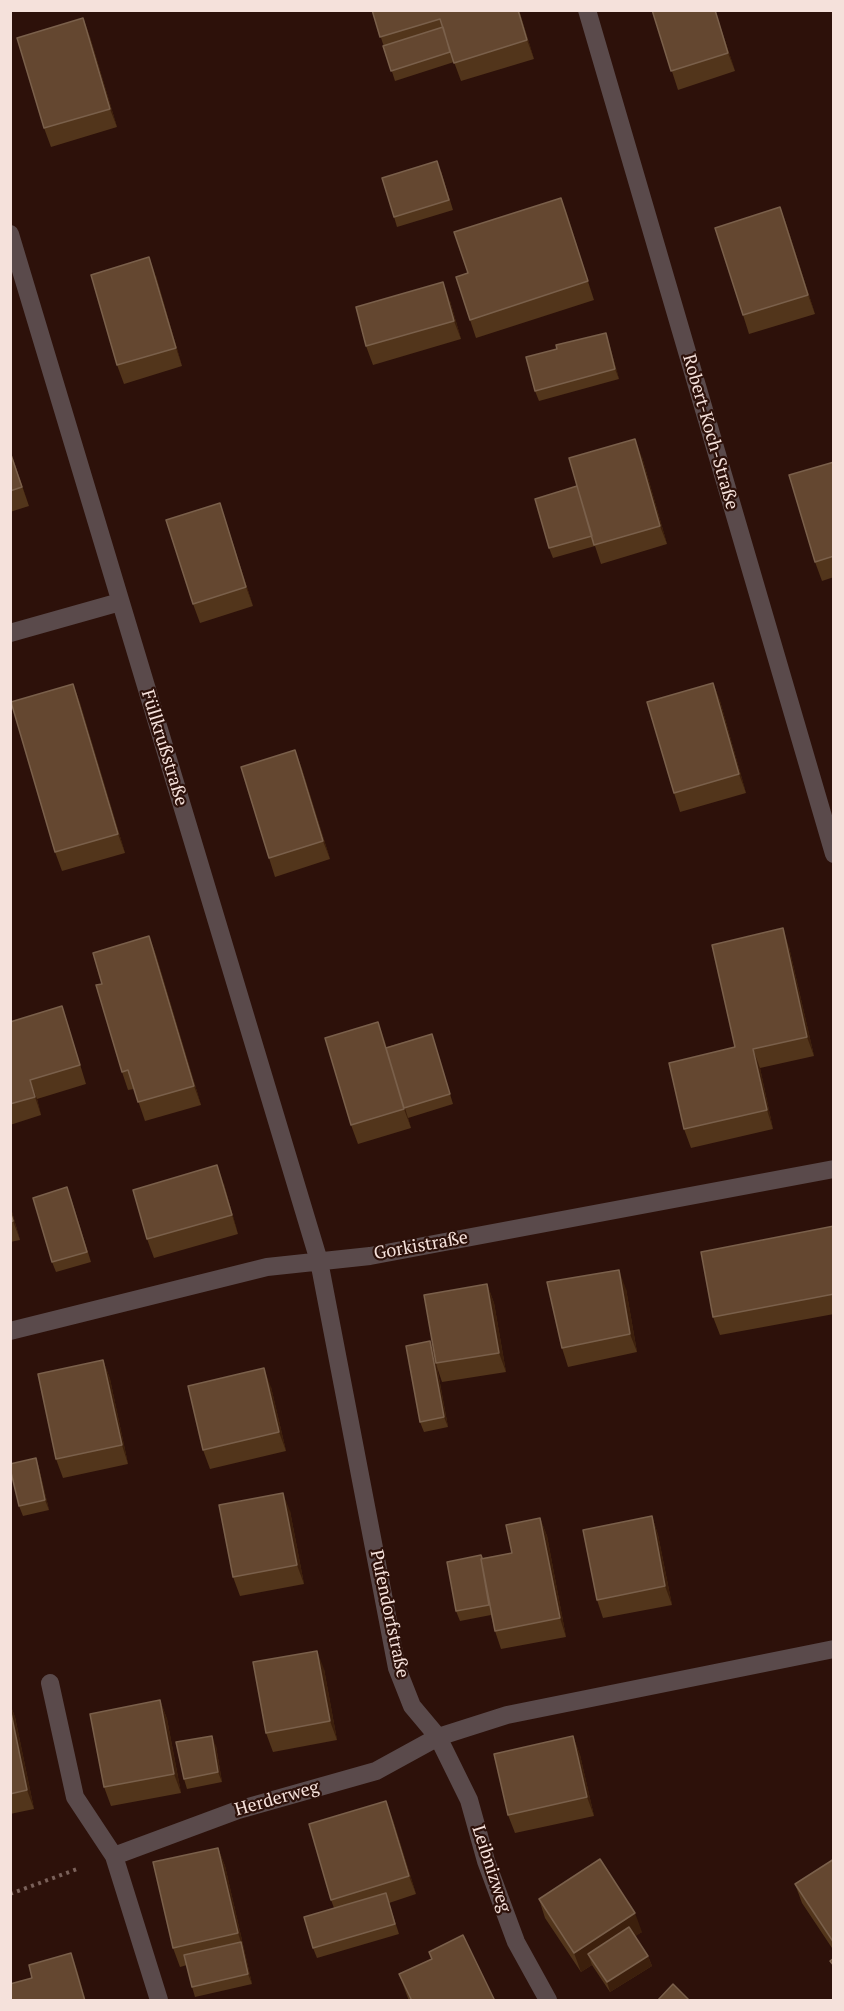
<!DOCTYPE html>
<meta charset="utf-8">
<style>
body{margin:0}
#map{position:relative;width:844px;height:2011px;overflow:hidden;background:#2d110a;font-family:"PT Serif",serif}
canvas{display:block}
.frame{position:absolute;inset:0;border:12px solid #f5e1db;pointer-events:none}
</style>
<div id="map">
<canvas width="844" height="2011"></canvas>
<div class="frame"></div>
</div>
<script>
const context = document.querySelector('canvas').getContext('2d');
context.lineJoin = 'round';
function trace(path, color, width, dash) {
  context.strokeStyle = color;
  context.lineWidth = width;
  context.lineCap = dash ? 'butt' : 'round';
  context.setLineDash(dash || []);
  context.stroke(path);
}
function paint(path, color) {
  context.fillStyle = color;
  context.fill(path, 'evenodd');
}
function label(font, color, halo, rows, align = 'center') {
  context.font = font + ' "PT Serif",serif';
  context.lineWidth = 4.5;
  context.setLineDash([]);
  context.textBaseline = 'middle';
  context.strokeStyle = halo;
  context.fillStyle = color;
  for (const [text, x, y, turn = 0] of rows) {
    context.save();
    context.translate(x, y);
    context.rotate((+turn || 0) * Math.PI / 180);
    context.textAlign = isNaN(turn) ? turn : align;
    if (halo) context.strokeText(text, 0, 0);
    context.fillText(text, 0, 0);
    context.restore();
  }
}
trace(new Path2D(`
 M 10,1894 L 80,1868`), '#7a615a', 4, [3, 4.5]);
trace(new Path2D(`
 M 587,10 L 834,854
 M 10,234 L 319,1261 L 397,1668 L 412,1706 L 438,1737 L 507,1715 L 834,1649
 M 10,633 L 120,602
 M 10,1331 L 267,1267 L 370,1256 L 834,1169
 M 50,1683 L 75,1797 L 114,1856
 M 159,2000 L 114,1856 L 238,1810 L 376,1771 L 438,1737 L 469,1800 L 486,1861 L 516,1942 L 548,2000`), '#5a4a4b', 18);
paint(new Path2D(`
 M 372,10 L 519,10 L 534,59 L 461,81 L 454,62 L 395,81 Z
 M 652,10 L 715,10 L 735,71 L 678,90 Z
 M 83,18 L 90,37 L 117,127 L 51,147 L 44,128 Z
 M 441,171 L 453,210 L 397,227 L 394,217 Z
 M 561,198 L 594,300 L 476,338 L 470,320 L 468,273 Z
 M 780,207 L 787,226 L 815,314 L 749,334 L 743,315 Z
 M 156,276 L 182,366 L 124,384 L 117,365 Z
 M 450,301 L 461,339 L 373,365 L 366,346 Z
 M 609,343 L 619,379 L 539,401 L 535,391 L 557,349 Z
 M 10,450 L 29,506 L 10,512 Z
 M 642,457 L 667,544 L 601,564 L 595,546 L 553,558 L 549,548 L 577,486 Z
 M 834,462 L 834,577 L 822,581 L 815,562 Z
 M 220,503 L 253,606 L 200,623 L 193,604 Z
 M 713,683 L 720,701 L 746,793 L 680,812 L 674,793 Z
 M 73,684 L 80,703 L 125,853 L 62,871 L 55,852 Z
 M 295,750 L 302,769 L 330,859 L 275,877 L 269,858 Z
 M 149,936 L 156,955 L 201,1105 L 145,1121 L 134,1089 L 128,1090 L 122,1072 L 102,984 Z
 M 789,947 L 814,1056 L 760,1068 L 773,1129 L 691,1148 L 684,1129 L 735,1047 Z
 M 10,1022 L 68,1025 L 86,1084 L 37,1099 L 41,1115 L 10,1125 Z
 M 432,1034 L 453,1104 L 408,1118 L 411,1128 L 358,1144 L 351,1125 L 387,1047 Z
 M 224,1184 L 238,1234 L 154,1258 L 147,1239 Z
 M 71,1198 L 91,1262 L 56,1272 L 52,1262 Z
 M 10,1205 L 20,1240 L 10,1242 Z
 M 834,1226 L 834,1314 L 720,1335 L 713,1317 Z
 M 487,1284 L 494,1303 L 506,1372 L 442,1382 L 437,1367 L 448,1427 L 424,1432 L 420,1422 L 430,1341 L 433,1349 Z
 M 626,1289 L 637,1352 L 568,1367 L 562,1348 Z
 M 103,1360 L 110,1379 L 128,1464 L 63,1478 L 56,1459 Z
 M 271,1387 L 286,1451 L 210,1469 L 203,1450 Z
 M 36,1458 L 39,1468 L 49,1510 L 23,1516 L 19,1506 Z
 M 290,1511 L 304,1584 L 240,1596 L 233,1577 Z
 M 652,1516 L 658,1535 L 672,1605 L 603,1618 L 597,1600 Z
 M 540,1518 L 547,1536 L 566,1637 L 501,1649 L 495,1631 L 491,1615 L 460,1621 L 456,1611 L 483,1558 L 512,1553 Z
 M 324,1669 L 337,1740 L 273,1752 L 266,1733 Z
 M 160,1700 L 167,1719 L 181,1793 L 111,1806 L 104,1787 Z
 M 10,1704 L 15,1717 L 34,1809 L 10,1814 Z
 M 573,1736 L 580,1755 L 594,1816 L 515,1833 L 508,1815 Z
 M 216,1746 L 222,1782 L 187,1789 L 184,1779 Z
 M 393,1820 L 416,1894 L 389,1903 L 399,1934 L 317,1958 L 313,1948 L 334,1908 L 331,1900 Z
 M 218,1848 L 225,1866 L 252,1984 L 195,1997 L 192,1987 L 187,1965 L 180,1967 L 173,1948 Z
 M 834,1859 L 834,1951 L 802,1903 L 795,1884 Z
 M 539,1899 L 642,1932 L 635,1936 L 648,1956 L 652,1966 L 610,1992 L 592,1965 L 581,1972 L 545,1918 Z
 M 429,1952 L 495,2001 L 409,2001 L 399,1974 L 431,1959 Z`), '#52351b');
paint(new Path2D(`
 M 518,10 L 519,10 L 534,59 L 527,40 Z
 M 715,10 L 735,71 L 728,53 Z
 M 83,18 L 90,37 L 117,127 L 110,109 Z
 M 561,198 L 568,216 L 594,300 L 588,281 Z
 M 780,207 L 787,226 L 815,314 L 808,295 Z
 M 149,257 L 156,276 L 182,366 L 176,348 Z
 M 443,282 L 450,301 L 461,339 L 454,321 Z
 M 606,333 L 609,343 L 619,379 L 615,369 Z
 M 635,439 L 642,457 L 667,544 L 660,526 Z
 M 10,450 L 29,506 L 10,452 Z
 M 220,503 L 226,522 L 253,606 L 246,587 Z
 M 713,683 L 720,701 L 746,793 L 739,774 Z
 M 73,684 L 80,703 L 125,853 L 118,834 Z
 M 295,750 L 302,769 L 330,859 L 323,841 Z
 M 783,928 L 789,947 L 814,1056 L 807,1037 Z
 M 149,936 L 156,955 L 201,1105 L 194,1086 Z
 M 378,1022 L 385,1041 L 411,1128 L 404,1109 Z
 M 753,1049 L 760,1068 L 773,1129 L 767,1110 Z
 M 30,1080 L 37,1099 L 41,1115 L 35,1097 Z
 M 217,1165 L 224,1184 L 238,1234 L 232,1215 Z
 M 10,1205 L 20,1240 L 13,1221 L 10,1211 Z
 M 619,1270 L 626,1289 L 637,1352 L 630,1334 Z
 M 487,1284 L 494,1303 L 506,1372 L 499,1353 Z
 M 430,1341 L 434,1351 L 448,1427 L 444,1417 Z
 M 103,1360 L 110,1379 L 128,1464 L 122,1445 Z
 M 264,1368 L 271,1387 L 286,1451 L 279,1432 Z
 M 36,1458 L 39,1468 L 49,1510 L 45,1500 Z
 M 283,1493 L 290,1511 L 304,1584 L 297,1565 Z
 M 652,1516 L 658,1535 L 672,1605 L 665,1586 Z
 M 540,1518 L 547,1536 L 566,1637 L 560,1618 Z
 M 317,1651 L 324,1669 L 337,1740 L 330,1721 Z
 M 160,1700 L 167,1719 L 181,1793 L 174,1774 Z
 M 10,1704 L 15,1717 L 34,1809 L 27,1790 L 10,1708 Z
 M 212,1736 L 216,1746 L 222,1782 L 218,1772 Z
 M 573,1736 L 580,1755 L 594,1816 L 587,1797 Z
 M 386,1801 L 393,1820 L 416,1894 L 409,1876 Z
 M 218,1848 L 225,1866 L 252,1984 L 248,1974 L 241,1942 L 238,1933 Z
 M 635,1913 L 642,1932 L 594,1963 L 588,1954 L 592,1965 L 581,1972 L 574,1953 Z
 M 71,1953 L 78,1972 L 86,2001 L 85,2001 Z
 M 648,1956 L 652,1966 L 610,1992 L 607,1982 Z`), '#3c1f0c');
const building = new Path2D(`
 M 372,10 L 518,10 L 527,40 L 454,63 L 440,19 L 380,37 Z
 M 652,10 L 715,10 L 728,53 L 671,71 Z
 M 83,18 L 110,109 L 44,128 L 17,38 Z
 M 443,27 L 450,52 L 391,71 L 383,46 Z
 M 437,161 L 449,200 L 394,217 L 382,178 Z
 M 561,198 L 588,281 L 470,320 L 456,277 L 468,273 L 454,232 Z
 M 780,207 L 808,295 L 743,315 L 715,228 Z
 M 149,257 L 176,348 L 117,365 L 91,275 Z
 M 443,282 L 454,321 L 366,346 L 356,307 Z
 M 606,333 L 615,369 L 535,391 L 526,357 L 557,349 L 556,345 Z
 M 635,439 L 660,526 L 594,545 L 569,458 Z
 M 10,452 L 22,487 L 10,491 Z
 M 834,462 L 834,556 L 815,562 L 789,475 Z
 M 577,486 L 592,536 L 549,548 L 535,499 Z
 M 220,503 L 246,587 L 193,604 L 166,520 Z
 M 713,683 L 739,774 L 674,793 L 647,702 Z
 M 73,684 L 118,834 L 55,852 L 11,702 Z
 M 295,750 L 323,841 L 269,858 L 241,767 Z
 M 783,928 L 807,1037 L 753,1049 L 767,1110 L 684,1129 L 669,1063 L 735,1047 L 712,945 Z
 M 149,936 L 194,1086 L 138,1102 L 128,1070 L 122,1072 L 96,985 L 102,984 L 93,953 Z
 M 62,1006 L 80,1065 L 30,1080 L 35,1097 L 10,1104 L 10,1022 Z
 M 378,1022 L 404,1109 L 351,1125 L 325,1038 Z
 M 432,1034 L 450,1094 L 404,1108 L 386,1048 Z
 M 217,1165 L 232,1215 L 147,1239 L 133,1190 Z
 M 67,1187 L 87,1252 L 52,1262 L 33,1198 Z
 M 10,1211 L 13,1221 L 10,1222 Z
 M 834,1226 L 834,1294 L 713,1317 L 701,1252 Z
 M 619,1270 L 630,1334 L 562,1348 L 547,1282 Z
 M 487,1284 L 499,1353 L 436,1363 L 424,1295 Z
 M 430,1341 L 444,1417 L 420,1422 L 406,1346 Z
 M 103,1360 L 122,1445 L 56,1459 L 38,1374 Z
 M 264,1368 L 279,1432 L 203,1450 L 188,1386 Z
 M 36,1458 L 45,1500 L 19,1506 L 10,1468 L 10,1464 Z
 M 283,1493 L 297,1565 L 233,1577 L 219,1505 Z
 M 652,1516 L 665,1586 L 597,1600 L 583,1530 Z
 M 540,1518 L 560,1618 L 495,1631 L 481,1559 L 512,1553 L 506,1525 Z
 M 481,1555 L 482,1558 L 481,1559 L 489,1605 L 456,1611 L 447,1562 Z
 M 317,1651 L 330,1721 L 266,1733 L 253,1662 Z
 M 160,1700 L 174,1774 L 104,1787 L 90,1714 Z
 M 10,1708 L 27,1790 L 10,1794 Z
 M 212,1736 L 218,1772 L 184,1779 L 176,1742 Z
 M 573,1736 L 587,1797 L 508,1815 L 494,1754 Z
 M 386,1801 L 409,1876 L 331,1900 L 309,1824 Z
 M 218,1848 L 238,1933 L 173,1948 L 153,1862 Z
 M 600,1859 L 635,1913 L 574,1953 L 539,1899 Z
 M 834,1859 L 834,1943 L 795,1884 Z
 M 386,1893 L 395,1924 L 313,1948 L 304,1917 Z
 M 629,1927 L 648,1956 L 607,1982 L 588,1954 Z
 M 463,1935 L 495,2001 L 412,2001 L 399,1974 L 432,1959 L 429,1952 Z
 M 241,1942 L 248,1974 L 192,1987 L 184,1955 Z
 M 71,1953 L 85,2001 L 10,2001 L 10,1984 L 32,1978 L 29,1965 Z
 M 834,1958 L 834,1966 L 830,1961 Z
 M 673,1984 L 690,2001 L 657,2001 Z`);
paint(building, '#644730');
trace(building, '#7a604b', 1.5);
label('18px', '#f5e1db', '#2d110a', [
 ["Robert-Koch-Straße",710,432,74],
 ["Füllkrußstraße",164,748,73],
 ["Gorkistraße",421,1246,-10],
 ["Pufendorfstraße",389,1614,78],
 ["Herderweg",277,1799,-16],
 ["Leibnizweg",491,1869,72]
]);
</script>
